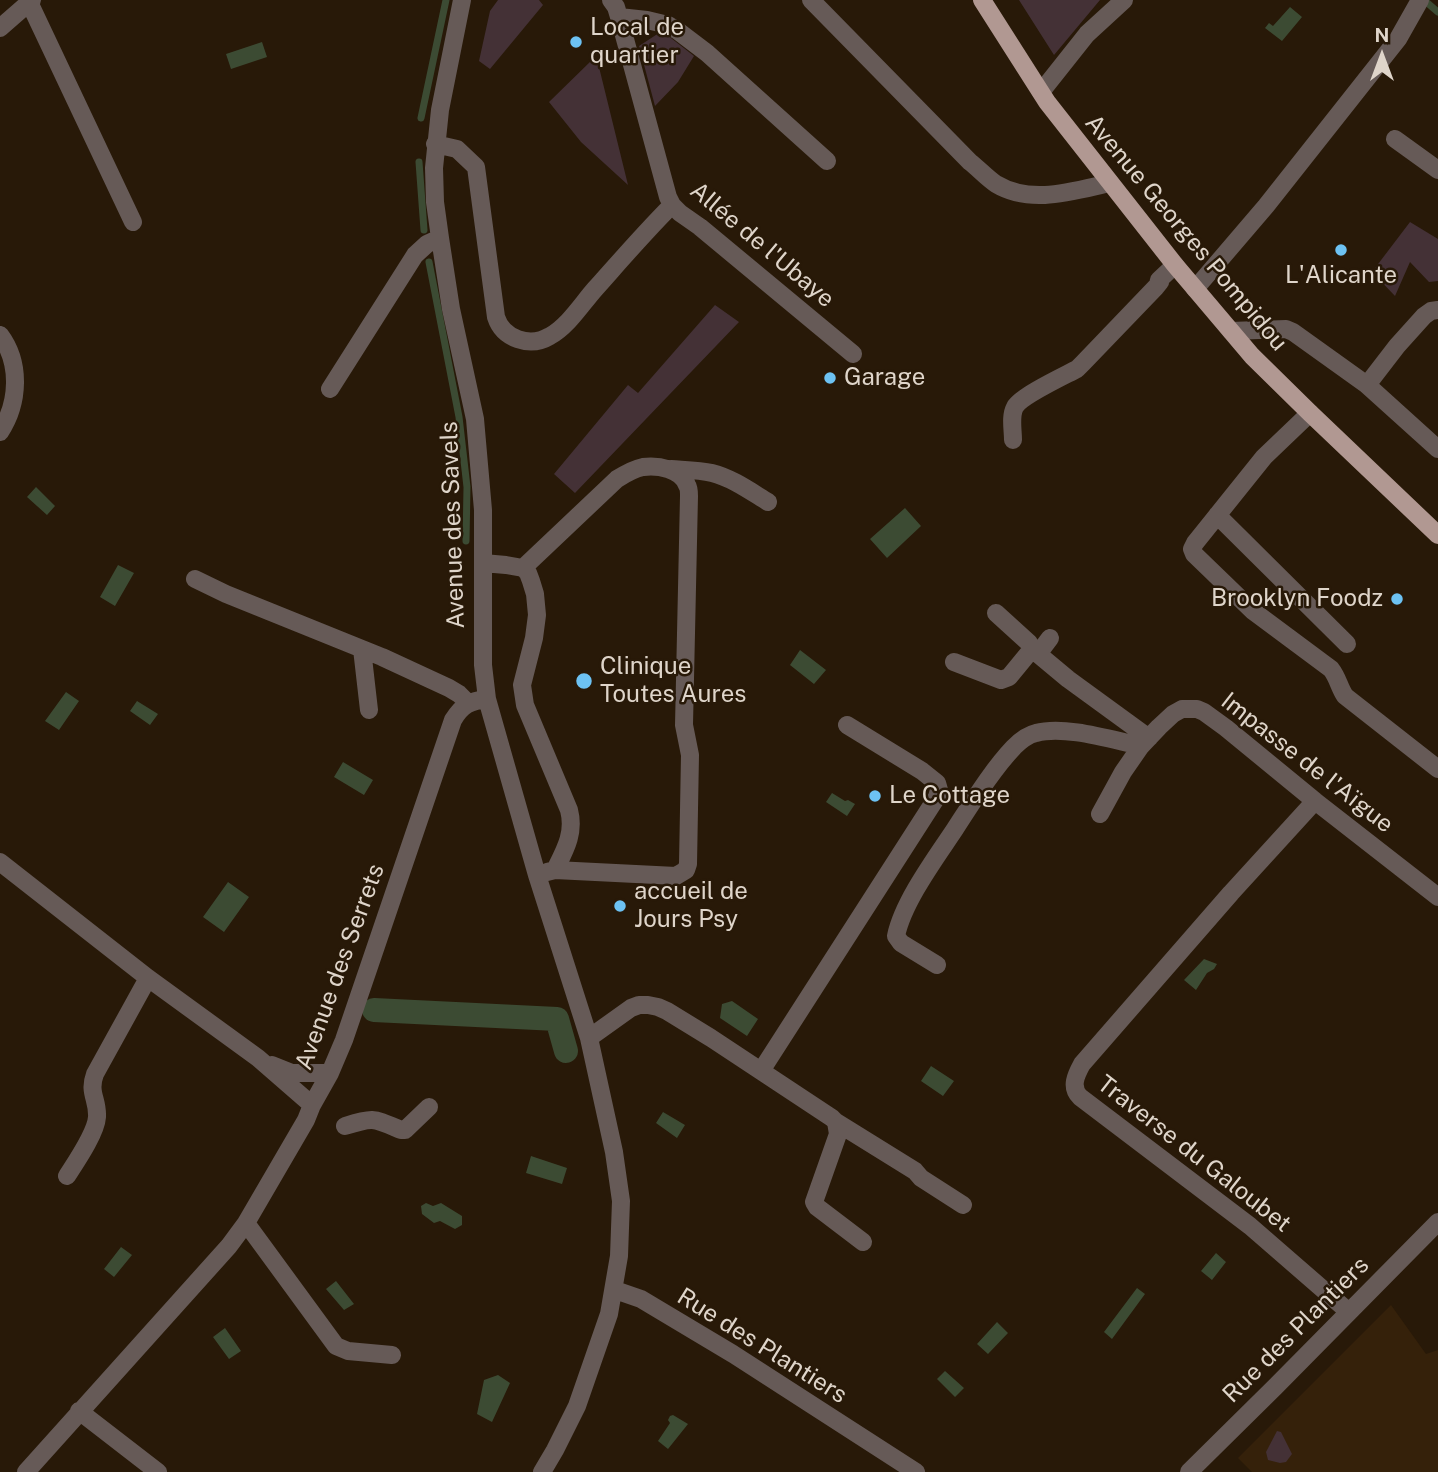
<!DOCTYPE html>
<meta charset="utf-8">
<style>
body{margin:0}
#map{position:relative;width:1438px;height:1472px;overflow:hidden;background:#281908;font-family:"Public Sans",sans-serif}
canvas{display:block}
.north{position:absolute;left:1347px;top:21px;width:70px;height:70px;-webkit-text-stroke:5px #281908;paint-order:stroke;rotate:0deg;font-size:19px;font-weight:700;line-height:28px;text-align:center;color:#dfd5ca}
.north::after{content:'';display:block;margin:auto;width:24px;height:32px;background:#dfd5ca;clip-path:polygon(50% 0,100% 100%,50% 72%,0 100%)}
</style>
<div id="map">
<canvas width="1438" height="1472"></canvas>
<div class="north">N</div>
</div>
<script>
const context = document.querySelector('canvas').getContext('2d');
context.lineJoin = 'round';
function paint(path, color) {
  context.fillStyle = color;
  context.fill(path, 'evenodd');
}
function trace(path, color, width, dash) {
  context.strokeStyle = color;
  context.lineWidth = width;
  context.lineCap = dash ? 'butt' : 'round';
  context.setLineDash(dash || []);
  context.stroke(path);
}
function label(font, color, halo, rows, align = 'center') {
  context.font = font + ' "Public Sans",sans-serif';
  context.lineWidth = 5;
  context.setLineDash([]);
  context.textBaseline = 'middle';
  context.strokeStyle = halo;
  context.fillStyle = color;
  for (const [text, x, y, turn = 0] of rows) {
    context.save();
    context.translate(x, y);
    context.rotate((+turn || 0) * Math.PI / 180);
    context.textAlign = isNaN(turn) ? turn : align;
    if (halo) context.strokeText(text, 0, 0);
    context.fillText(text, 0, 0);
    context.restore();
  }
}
paint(new Path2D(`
 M 1391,1305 L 1426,1354 L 1438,1350 L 1438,1472 L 1252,1472 L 1238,1458 Z`), '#35210a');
paint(new Path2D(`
 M 498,0 L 539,0 L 543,5 L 490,69 L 479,61 L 490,11 Z
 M 1019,0 L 1100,0 L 1054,55 Z
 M 662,31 L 694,56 L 678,82 L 655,106 L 639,46 Z
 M 592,60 L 598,63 L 628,185 L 581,142 L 549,102 Z
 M 1410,222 L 1438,239 L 1438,281 L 1429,282 L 1410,262 L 1395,296 L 1372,272 Z
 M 715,305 L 739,322 L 575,493 L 554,474 L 628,385 L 638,393 Z
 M 1277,1431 L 1281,1432 L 1292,1454 L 1286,1462 L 1280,1463 L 1268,1460 L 1266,1452 Z`), '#443136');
paint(new Path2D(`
 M 1290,7 L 1302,17 L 1282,41 L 1265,28 L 1269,23 L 1273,26 Z
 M 262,42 L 267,57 L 231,69 L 226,54 Z
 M 36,487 L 55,506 L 47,515 L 27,497 Z
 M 905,508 L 921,526 L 887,558 L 870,539 Z
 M 118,565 L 134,573 L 115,606 L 100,597 Z
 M 800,650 L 826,670 L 814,684 L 790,665 Z
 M 66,692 L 79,701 L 59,730 L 45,721 Z
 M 137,701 L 158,714 L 150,725 L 130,711 Z
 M 343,762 L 373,780 L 364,795 L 334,777 Z
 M 832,793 L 845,801 L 848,800 L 855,804 L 847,816 L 826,802 Z
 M 228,882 L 249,897 L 224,932 L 203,917 Z
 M 1204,959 L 1217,964 L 1214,969 L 1207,973 L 1196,990 L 1184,980 Z
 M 732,1001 L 758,1019 L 747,1036 L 720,1018 L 722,1004 Z
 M 931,1066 L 954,1081 L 943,1096 L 921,1081 Z
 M 663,1112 L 685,1125 L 677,1138 L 656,1123 Z
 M 531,1156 L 567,1168 L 562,1184 L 526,1173 Z
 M 426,1203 L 433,1206 L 441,1203 L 462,1216 L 462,1225 L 455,1229 L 440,1221 L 434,1223 L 422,1214 L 421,1206 Z
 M 121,1247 L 132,1255 L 114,1277 L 104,1269 Z
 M 1216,1253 L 1226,1262 L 1212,1280 L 1201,1271 Z
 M 336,1281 L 354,1304 L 344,1310 L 326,1289 Z
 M 1137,1288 L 1145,1294 L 1112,1339 L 1104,1332 Z
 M 997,1322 L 1008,1333 L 988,1354 L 977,1344 Z
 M 225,1328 L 241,1351 L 229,1359 L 213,1337 Z
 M 945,1371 L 964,1388 L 955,1397 L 937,1379 Z
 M 498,1375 L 510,1383 L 492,1422 L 477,1414 L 484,1380 Z
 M 673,1415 L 688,1424 L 668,1449 L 658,1441 L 670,1423 L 668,1420 L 670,1416 Z`), '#3c4b33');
trace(new Path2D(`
 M 1424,0 L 1438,12
 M 421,118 L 446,0
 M 419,162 L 424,230
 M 429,262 L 459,417 L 467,487 L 466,541`), '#3c4b33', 7);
trace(new Path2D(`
 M 374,1010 L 557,1019 L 566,1051`), '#3c4b33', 24);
trace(new Path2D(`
 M 462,0 L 440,110 L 434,168 L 435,202 L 440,238 L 451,309 L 475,419 L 483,510 L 483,665 L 487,699 L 537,875 L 589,1038 L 614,1152 L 621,1201 L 619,1256 L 609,1314 L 577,1406 L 555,1450 L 542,1472
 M 611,0 L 616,7 L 619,17 L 668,197 L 672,205 L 680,213 L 700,227 L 853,354
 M 811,0 L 970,162 C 979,169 987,178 996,184 C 1031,205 1073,191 1110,183
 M 29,2 L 133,222
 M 619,17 L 647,20 L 668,25 L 678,31 L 707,53 L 827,161
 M 0,28 L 32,0
 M 1041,92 L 1087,34 L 1124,0
 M 1395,139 L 1438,170
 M 435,144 L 457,149 L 476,167 L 496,317 C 503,339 530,348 550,336 C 568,326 581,305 595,289 C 620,261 645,232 672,205
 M 1195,289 L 1266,206 L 1398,39 L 1420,0
 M 1231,331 L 1286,329 L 1293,332 L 1367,385 L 1438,449
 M 0,335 C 21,363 19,403 0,432
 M 1367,385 L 1397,346 L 1424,316 L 1431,311 L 1438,310
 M 330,389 L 415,255 L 427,244 L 440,238
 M 1310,413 L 1264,457 L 1195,543 L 1192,549 L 1194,554 L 1253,611 L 1331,669 C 1338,678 1339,687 1345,696 L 1438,769
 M 1013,440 C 1013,430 1010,416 1015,407 C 1021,396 1064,376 1077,369 L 1083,363 L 1156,287 L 1160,282 L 1159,280 L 1175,265
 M 671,469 C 685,470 699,470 712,473 C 732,478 750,491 768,502
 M 1217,515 L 1347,644
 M 483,563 L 506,565 L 523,568 L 528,573 L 531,581 L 535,594 L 537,615 L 534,638 L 522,685 L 525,705 L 569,810 C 575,833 565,850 555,870 L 547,872
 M 523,568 L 617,479 C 625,474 633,469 643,467 C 658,465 681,469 687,485 C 689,488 689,492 689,496 L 684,725 L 690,755 L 688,864 L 686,870 L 676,876 L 555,870
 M 195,579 L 226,594 L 382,657 L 449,688 L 459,694 L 468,703
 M 996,613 L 1029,643 L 1032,649 L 1068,679 L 1149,738
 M 362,649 L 369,710
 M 1038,654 L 1050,638
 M 954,662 L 1001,680 L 1009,677 L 1032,649
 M 1315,801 L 1231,893 L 1082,1064 C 1076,1075 1070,1087 1080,1097 L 1250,1226 L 1349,1312
 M 1100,814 L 1123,772 L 1141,746 L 1159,727 L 1173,714 L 1182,709 L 1197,709 L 1204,712 L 1226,728 L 1315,801 L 1438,897
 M 0,862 L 148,978 L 258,1058 L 312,1105
 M 937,965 L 901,943 L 896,936 C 903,902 935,859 955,829 C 972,803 992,770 1014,747 C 1020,741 1027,735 1036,733 C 1065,725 1112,740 1141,746
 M 589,1038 L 631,1008 L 639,1005 L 648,1005 L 658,1007 L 667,1011 L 711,1038 L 832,1118 L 836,1122 L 838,1134 L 814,1202 L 817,1207 L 863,1242
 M 272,1065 L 292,1073 L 330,1073
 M 761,1071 L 937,797 L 939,790 L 937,783 L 922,771 L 847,725
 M 836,1122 L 915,1171 L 921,1178 L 963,1205
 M 345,1126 C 374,1117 373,1118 401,1130 L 405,1130 L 429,1107
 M 67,1176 C 76,1162 96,1133 97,1117 C 98,1099 88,1093 95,1074 L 148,978
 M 246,1223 L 336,1346 L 348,1351 L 392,1355
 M 615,1290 L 641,1299 L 733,1354 L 916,1472
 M 79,1411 L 158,1472
 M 26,1472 L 229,1246 L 246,1223 L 306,1120 L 312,1105 L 330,1073 L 344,1040 L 453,720 C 462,705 470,701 487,699
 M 1189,1472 L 1275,1387 L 1438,1222`), '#665a57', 18);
trace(new Path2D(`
 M 982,0 L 1047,102 L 1175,265 L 1252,356 L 1310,413 L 1438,535`), '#b19892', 18);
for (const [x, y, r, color] of [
 [576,42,7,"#6dc2f3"],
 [1341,250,7,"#6dc2f3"],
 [830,378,7,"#6dc2f3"],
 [1397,599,7,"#6dc2f3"],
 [584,681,9,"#6dc2f3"],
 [875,796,7,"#6dc2f3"],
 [620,906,7,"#6dc2f3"]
]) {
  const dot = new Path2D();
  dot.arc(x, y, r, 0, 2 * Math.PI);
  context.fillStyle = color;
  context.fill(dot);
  trace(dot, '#281908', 2.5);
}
label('24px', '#dfd5ca', '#281908', [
 ["Local de",590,28],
 ["quartier",590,56],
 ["L'Alicante",1341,276,"center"],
 ["Garage",844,378],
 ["Brooklyn Foodz",1383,599,"right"],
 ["Clinique",600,667],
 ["Toutes Aures",600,695],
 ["Le Cottage",889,796],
 ["accueil de",634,892],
 ["Jours Psy",634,920]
], 'left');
label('24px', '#dfd5ca', '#281908', [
 ["Avenue Georges Pompidou",1186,233,50],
 ["Allée de l'Ubaye",762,245,40],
 ["Avenue des Savels",453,525,-92],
 ["Impasse de l'Aïgue",1307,763,38],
 ["Avenue des Serrets",340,967,-70],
 ["Traverse du Galoubet",1194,1154,38],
 ["Rue des Plantiers",1296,1330,-45],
 ["Rue des Plantiers",762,1346,32]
]);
</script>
